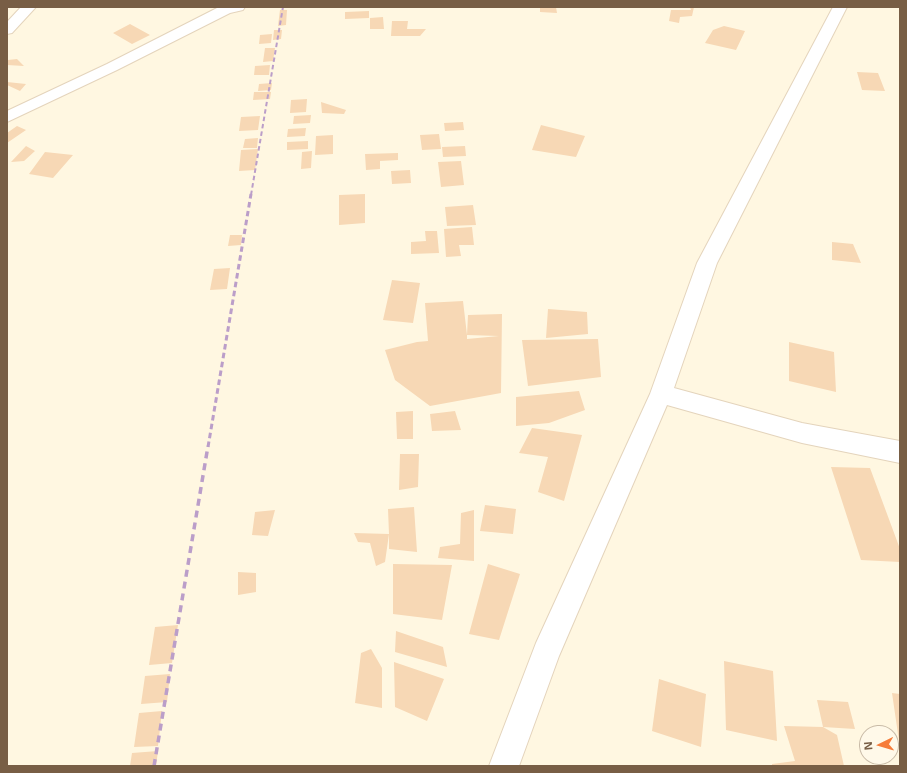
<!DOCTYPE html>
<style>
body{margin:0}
#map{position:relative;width:907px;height:773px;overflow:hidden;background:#fff7e1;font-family:"Open Sans",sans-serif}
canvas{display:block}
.frame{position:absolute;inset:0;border:8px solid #785e45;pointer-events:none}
.north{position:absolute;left:859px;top:725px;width:40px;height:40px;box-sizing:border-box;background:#fff9e9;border:1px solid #c9bba7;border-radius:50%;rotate:265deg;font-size:11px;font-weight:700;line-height:16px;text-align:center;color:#785e45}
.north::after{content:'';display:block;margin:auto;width:14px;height:18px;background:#f67c39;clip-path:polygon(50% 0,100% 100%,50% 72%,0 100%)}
</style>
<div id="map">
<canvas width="907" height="773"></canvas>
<div class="frame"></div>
<div class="north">N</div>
</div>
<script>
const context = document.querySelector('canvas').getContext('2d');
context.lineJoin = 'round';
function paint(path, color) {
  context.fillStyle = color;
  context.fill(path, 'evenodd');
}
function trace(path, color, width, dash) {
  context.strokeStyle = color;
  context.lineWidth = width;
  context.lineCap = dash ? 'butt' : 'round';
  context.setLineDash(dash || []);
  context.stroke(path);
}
paint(new Path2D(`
 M 540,7 L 556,7 L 557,13 L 540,12 Z
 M 690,7 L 694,7 L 692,16 L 680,17 L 679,23 L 669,21 L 671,10 L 691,10 Z
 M 280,10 L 287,10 L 286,25 L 278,26 Z
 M 369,11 L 369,18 L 345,19 L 345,12 Z
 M 383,17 L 384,29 L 370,29 L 370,18 Z
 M 392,21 L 408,21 L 407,29 L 426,29 L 420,36 L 391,36 Z
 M 130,24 L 150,35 L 132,44 L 113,33 Z
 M 724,26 L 745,31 L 736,50 L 705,43 L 713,30 Z
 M 274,30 L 282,30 L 281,39 L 273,40 Z
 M 272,34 L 271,43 L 259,44 L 260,35 Z
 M 265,48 L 275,48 L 273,61 L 263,62 Z
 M 17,59 L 24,66 L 7,65 L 8,60 Z
 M 270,65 L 269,75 L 254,75 L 255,66 Z
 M 857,72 L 878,73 L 885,91 L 862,90 Z
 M 7,82 L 26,84 L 20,91 L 7,85 Z
 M 272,83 L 271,90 L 258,91 L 259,84 Z
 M 254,92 L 271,92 L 270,99 L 253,100 Z
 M 307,99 L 306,112 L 290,113 L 291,100 Z
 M 321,102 L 346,110 L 344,114 L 322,113 Z
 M 311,115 L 310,123 L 293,124 L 294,116 Z
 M 260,116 L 258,130 L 239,131 L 241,117 Z
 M 463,122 L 464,130 L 445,131 L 444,123 Z
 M 541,125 L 585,136 L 576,157 L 532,150 Z
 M 17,126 L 26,130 L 7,143 L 7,133 Z
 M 306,128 L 305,136 L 287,137 L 288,129 Z
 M 439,134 L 441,149 L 422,150 L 420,135 Z
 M 333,135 L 333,154 L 315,155 L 316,136 Z
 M 258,138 L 257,148 L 243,148 L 245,139 Z
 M 308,141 L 308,149 L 287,150 L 287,142 Z
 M 26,146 L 35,151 L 24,161 L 11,162 Z
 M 465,146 L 466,156 L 443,157 L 442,147 Z
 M 258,149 L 255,170 L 239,171 L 241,150 Z
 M 312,151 L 311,168 L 301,169 L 302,152 Z
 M 45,152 L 73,155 L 53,178 L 29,174 Z
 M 398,153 L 398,160 L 380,161 L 380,169 L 366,170 L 365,154 Z
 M 461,161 L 464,185 L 441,187 L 438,162 Z
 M 410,170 L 411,183 L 392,184 L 391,171 Z
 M 365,194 L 365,223 L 339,225 L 339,195 Z
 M 473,205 L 476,225 L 447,226 L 445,207 Z
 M 472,227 L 474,245 L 459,245 L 461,256 L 446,257 L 444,229 Z
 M 425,231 L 437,231 L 439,253 L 411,254 L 411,242 L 426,241 Z
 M 230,235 L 242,235 L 241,245 L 228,246 Z
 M 832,242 L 853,244 L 861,263 L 832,260 Z
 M 230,268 L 227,289 L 210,290 L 214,269 Z
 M 392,280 L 420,283 L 413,323 L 383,320 Z
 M 463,301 L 467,335 L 467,339 L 499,336 L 467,335 L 468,315 L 502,314 L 501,393 L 430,406 L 395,380 L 385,350 L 417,342 L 428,341 L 425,303 Z
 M 548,309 L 587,312 L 588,334 L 546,338 Z
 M 598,339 L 601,377 L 528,386 L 522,340 Z
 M 789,342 L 834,352 L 836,392 L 789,381 Z
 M 579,391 L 585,410 L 549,423 L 516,426 L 516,397 Z
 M 413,411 L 413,439 L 397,439 L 396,412 Z
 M 455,411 L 461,430 L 432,431 L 430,414 Z
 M 532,428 L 582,435 L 564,501 L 538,492 L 548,457 L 519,453 Z
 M 400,454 L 419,454 L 418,487 L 399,490 Z
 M 831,467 L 870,468 L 900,549 L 900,562 L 861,560 Z
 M 485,505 L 516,509 L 513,534 L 480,531 Z
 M 414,507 L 417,552 L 389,549 L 389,534 L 385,562 L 376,566 L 370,543 L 358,542 L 354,533 L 389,534 L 388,509 Z
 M 275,510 L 268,536 L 252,535 L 255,512 Z
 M 474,510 L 474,561 L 438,558 L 440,547 L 460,544 L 461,513 Z
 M 393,564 L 452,565 L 442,620 L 393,614 Z
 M 488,564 L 520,574 L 499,640 L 469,634 Z
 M 238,572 L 256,573 L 256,592 L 238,595 Z
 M 178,625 L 172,663 L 149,665 L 155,627 Z
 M 396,631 L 443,647 L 447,667 L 395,652 Z
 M 371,649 L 382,668 L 382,708 L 355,703 L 361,653 Z
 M 724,661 L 773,671 L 777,741 L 726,730 Z
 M 394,662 L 444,679 L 427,721 L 395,707 Z
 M 170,674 L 167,702 L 141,704 L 145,676 Z
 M 659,679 L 706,694 L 701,747 L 652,731 Z
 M 892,693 L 900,694 L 900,741 L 899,741 Z
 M 817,700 L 848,702 L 855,729 L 823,727 L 837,735 L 844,766 L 772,766 L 772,764 L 795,761 L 784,726 L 823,727 Z
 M 162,711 L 158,746 L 134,747 L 139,713 Z
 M 158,751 L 156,766 L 130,766 L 132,753 Z`), '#f7d8b5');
const street = new Path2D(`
 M 21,7 L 36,7 L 12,33 L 7,34 L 7,22 Z
 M 219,7 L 245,7 L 243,10 L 230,13 L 117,70 L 7,122 L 7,111 L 107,64 Z
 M 833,7 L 847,7 L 717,263 L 674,388 L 802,423 L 900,441 L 900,463 L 802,443 L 667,405 L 559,656 L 519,766 L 489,766 L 536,643 L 650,394 L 697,263 Z`);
trace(street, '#e4d4bc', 2);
paint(street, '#fff');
trace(new Path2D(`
 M 251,195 L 283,7`), '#bb9ec9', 2, [4.5, 3]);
trace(new Path2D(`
 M 208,447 L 251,194`), '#bb9ec9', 3, [5.5, 3.5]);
trace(new Path2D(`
 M 154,766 L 208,446`), '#bb9ec9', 3.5, [7, 5]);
</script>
